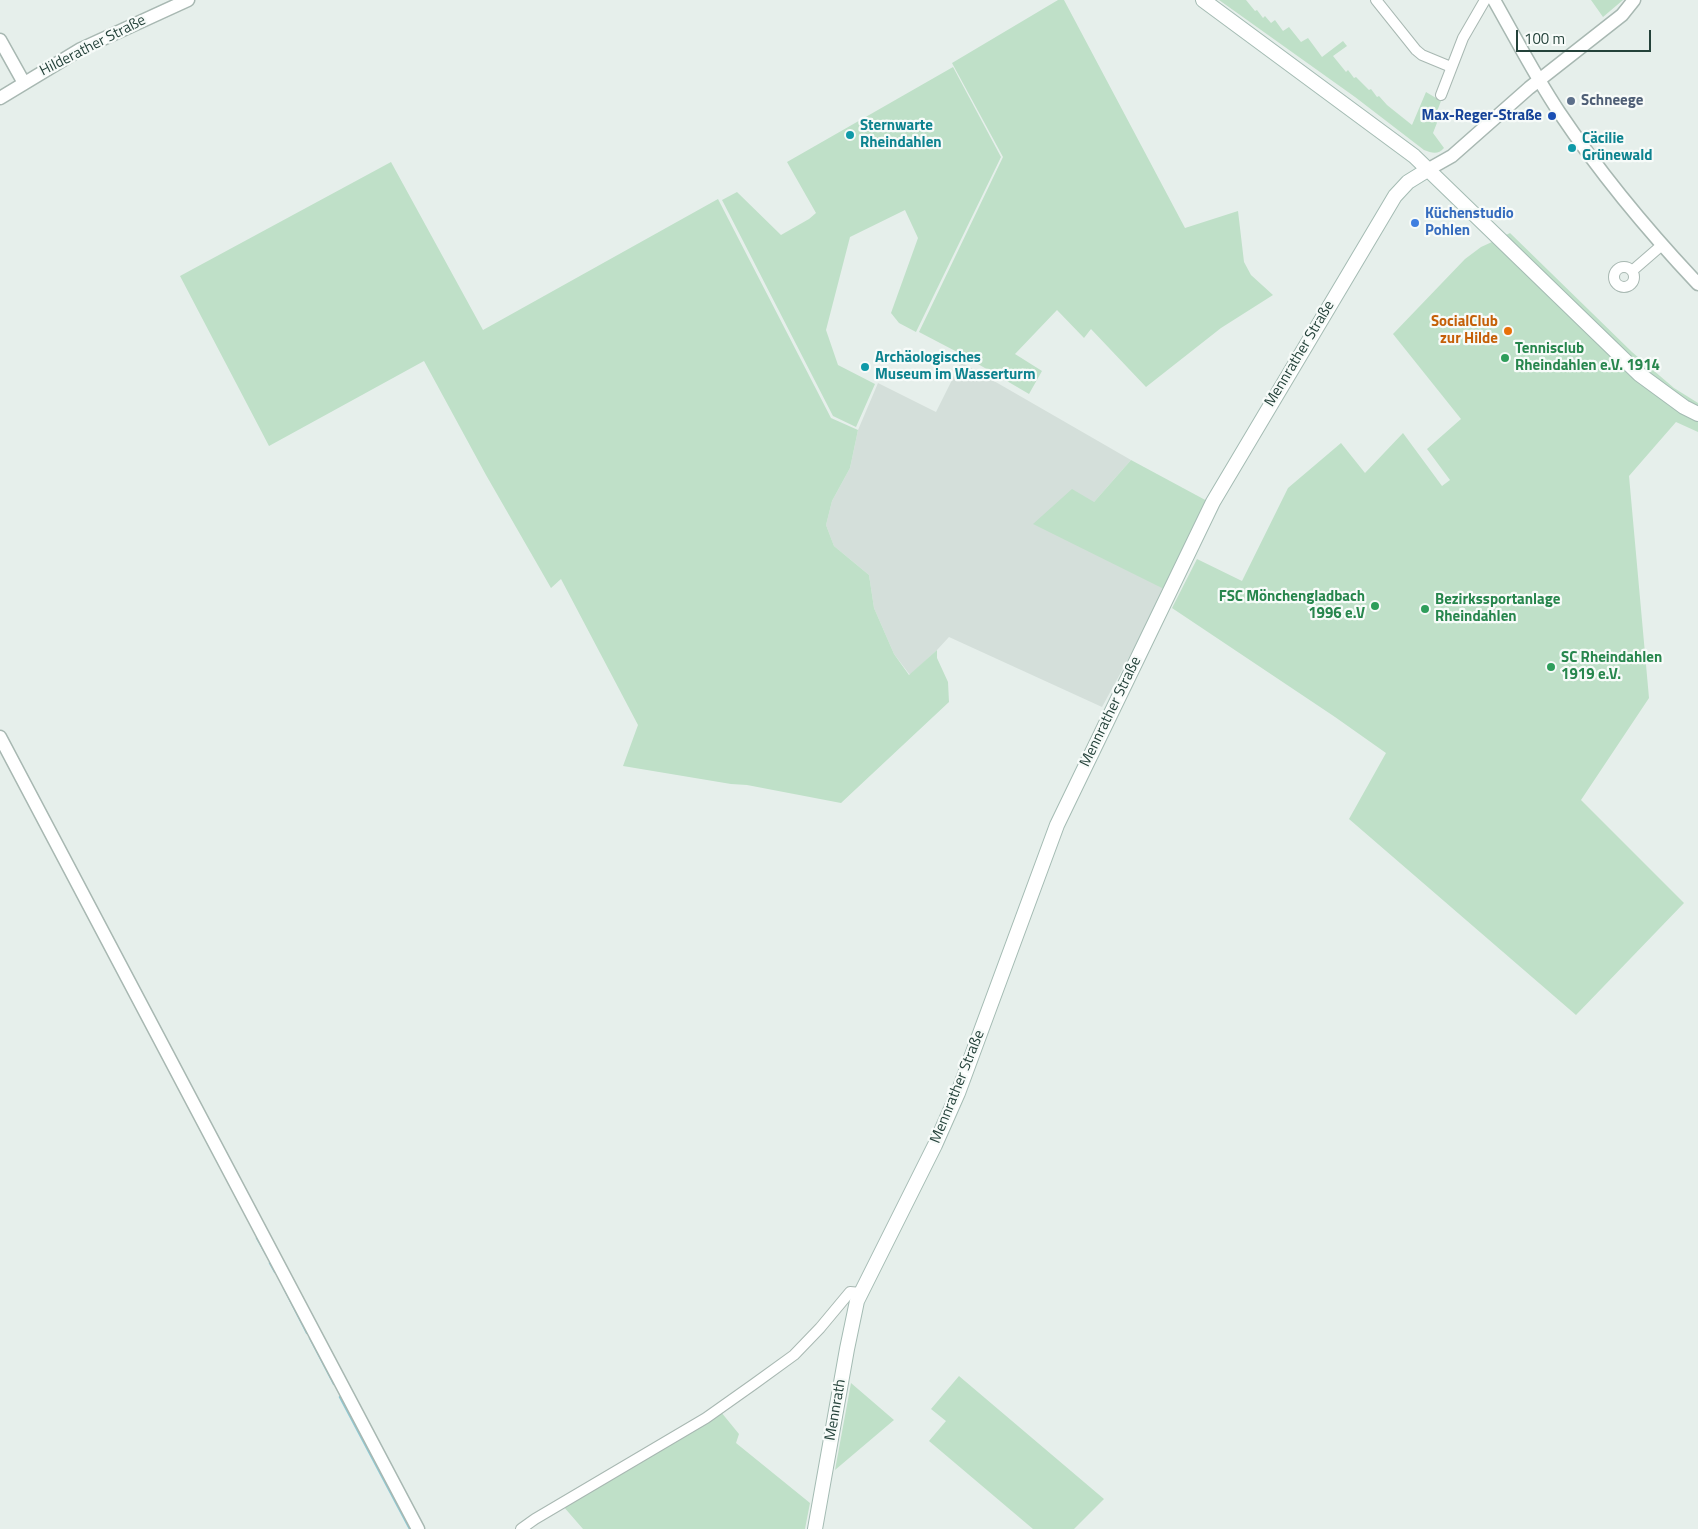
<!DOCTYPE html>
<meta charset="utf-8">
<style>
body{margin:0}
#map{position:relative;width:1698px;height:1529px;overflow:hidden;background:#e6efeb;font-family:"Titillium Web",sans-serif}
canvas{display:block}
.scale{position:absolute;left:1516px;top:30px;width:135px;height:22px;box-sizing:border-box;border:2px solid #24423a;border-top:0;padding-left:6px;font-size:15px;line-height:18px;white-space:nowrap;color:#24423a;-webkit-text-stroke:4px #f7fbf9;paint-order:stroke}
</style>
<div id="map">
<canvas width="1698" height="1529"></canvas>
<div class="scale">100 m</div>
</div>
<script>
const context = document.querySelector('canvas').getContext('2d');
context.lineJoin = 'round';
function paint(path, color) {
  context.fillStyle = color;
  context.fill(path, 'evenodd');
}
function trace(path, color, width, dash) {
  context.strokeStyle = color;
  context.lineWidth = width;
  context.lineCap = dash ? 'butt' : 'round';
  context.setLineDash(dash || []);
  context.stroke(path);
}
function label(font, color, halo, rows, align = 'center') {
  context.font = font + ' "Titillium Web",sans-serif';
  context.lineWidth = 4.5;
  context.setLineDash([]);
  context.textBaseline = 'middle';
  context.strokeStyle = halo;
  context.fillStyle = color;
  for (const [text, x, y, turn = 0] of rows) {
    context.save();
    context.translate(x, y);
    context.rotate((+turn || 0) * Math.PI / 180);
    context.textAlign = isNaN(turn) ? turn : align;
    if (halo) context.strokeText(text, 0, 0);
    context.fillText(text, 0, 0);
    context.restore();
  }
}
paint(new Path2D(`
 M 961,362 L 1131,460 L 1094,502 L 1167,588 L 1102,707 L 949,637 L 937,650 L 910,675 L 894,654 L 874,608 L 869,575 L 834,546 L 826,525 L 832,501 L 850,468 L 858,430 L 878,383 L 936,412 Z`), '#d4dfda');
paint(new Path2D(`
 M 1058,0 L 1064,0 L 1185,228 L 1238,211 L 1244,262 L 1251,275 L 1273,295 L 1221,328 L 1146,387 L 1091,329 L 1084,338 L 1057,310 L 1015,354 L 1042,371 L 1029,394 L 961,354 L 919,332 L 1003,157 L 952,63 Z
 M 1219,0 L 1246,0 L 1255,11 L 1257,10 L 1263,18 L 1265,16 L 1271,23 L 1275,20 L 1283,31 L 1289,27 L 1301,42 L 1308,38 L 1322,57 L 1343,41 L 1347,46 L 1333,56 L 1346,72 L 1348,70 L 1354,78 L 1356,77 L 1369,90 L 1371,89 L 1377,97 L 1379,96 L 1387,105 L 1412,125 L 1426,92 L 1441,101 L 1436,114 L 1440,115 L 1433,133 L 1444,148 C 1438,155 1432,153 1424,150 L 1355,97 Z
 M 1591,0 L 1623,0 L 1603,17 Z
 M 953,67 L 1001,157 L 916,332 L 899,323 L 891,313 L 918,238 L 905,210 L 850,237 L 826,330 L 838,365 L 875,384 L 856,427 L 833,416 L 722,200 L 737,192 L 781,235 L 809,219 L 816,213 L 787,162 Z
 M 391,162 L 483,330 L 718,199 L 831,418 L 858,430 L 850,468 L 832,501 L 826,525 L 834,546 L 869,575 L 874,608 L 894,654 L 909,675 L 937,650 L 937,658 L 948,682 L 949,702 L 841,803 L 747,785 L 731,784 L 623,766 L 638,725 L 561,579 L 551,588 L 486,475 L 424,361 L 269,446 L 180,276 Z
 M 1510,233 L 1632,352 L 1674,388 L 1698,403 L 1698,408 L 1686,402 L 1635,363 L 1506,235 Z
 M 1492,242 L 1534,279 L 1630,376 L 1648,390 L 1698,421 L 1698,432 L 1676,422 L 1629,476 L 1649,698 L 1581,800 L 1684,903 L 1576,1015 L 1349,819 L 1386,753 L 1335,717 L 1172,608 L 1197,559 L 1242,581 L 1288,488 L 1341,443 L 1365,473 L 1403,433 L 1442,486 L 1450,480 L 1427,449 L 1461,419 L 1393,334 L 1465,259 L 1481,247 Z
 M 1131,460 L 1209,502 L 1166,590 L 1033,524 L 1072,489 L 1094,502 Z
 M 959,1376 L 1104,1499 L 1074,1529 L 1033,1529 L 929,1441 L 946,1421 L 931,1409 Z
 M 851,1383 L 894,1420 L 835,1470 Z
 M 721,1412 L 739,1434 L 736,1443 L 810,1503 L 805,1529 L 583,1529 L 563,1506 Z`), '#bfe0c8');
trace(new Path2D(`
 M 257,1238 L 266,1254
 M 270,1263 L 275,1272
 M 284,1288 L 307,1333
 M 310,1338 L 334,1384
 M 340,1397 L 410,1529`), '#8ec9d4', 2.5);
const minor = new Path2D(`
 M 1376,0 L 1416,50 L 1422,55 L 1451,67
 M 1441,95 L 1463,38 L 1485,0
 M1614 277a10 10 0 1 1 20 0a10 10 0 1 1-20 0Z
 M 1632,271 L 1662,245
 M 521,1529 L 535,1519 L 706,1418 L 754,1384 L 794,1355 L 820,1328 L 850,1292 L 861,1293`);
const tertiary = new Path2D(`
 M 1494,0 C 1515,37 1535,76 1559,112 C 1600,173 1648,231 1698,284
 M 0,40 L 24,83
 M 0,98 L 81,49 L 188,0
 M 1429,169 L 1452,156 L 1529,88 L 1622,15 L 1634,0
 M 0,737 L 418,1529`);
const secondary = new Path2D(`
 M 1203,0 L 1414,156 L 1639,374 L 1684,407 L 1698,414
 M 815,1529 L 847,1349 L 857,1301 L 935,1145 L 958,1093 L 1057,825 L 1213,502 L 1395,196 L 1408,182 L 1429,169`);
trace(minor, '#a8b8b2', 12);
trace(tertiary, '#a8b8b2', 15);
trace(secondary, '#a4bbb3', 16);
trace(minor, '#fff', 10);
trace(tertiary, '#fff', 12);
trace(secondary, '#fff', 14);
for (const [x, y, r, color] of [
 [1571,101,5,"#5c6f8a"],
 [1552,116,5,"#1a4fb4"],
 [850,135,5,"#0f9aa8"],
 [1572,148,5,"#0f9aa8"],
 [1415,223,5,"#3f7fe0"],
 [1508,331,5,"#e8710a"],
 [1505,358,5,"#2e9e5b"],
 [865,367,5,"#0f9aa8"],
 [1375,606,5,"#2e9e5b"],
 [1425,609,5,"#2e9e5b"],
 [1551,667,5,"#2e9e5b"]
]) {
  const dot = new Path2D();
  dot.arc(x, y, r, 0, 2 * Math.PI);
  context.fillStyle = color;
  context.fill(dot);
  trace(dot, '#f7fbf9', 2);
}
label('15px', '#24423a', '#f7fbf9', [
 ["Hilderather Straße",93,46,-27],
 ["Mennrather Straße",1300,354,-59],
 ["Mennrather Straße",1111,712,-64],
 ["Mennrather Straße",958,1087,-68],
 ["Mennrath",836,1410,-80]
]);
label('bold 15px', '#4e5e75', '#f7fbf9', [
 ["Schneege",1581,101]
], 'left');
label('bold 15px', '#164399', '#f7fbf9', [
 ["Max-Reger-Straße",1542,116]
], 'right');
label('bold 15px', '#0d838f', '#f7fbf9', [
 ["Sternwarte",860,126],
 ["Rheindahlen",860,143],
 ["Cäcilie",1582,139],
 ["Grünewald",1582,156],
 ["Archäologisches",875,358],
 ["Museum im Wasserturm",875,375]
], 'left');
label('bold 15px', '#366cbe', '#f7fbf9', [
 ["Küchenstudio",1425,214],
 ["Pohlen",1425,231]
], 'left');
label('bold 15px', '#c56008', '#f7fbf9', [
 ["SocialClub",1498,322],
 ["zur Hilde",1498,339]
], 'right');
label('bold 15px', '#27864d', '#f7fbf9', [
 ["Tennisclub",1515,349],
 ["Rheindahlen e.V. 1914",1515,366],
 ["FSC Mönchengladbach",1365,597,"right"],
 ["1996 e.V",1365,614,"right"],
 ["Bezirkssportanlage",1435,600],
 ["Rheindahlen",1435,617],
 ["SC Rheindahlen",1561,658],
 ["1919 e.V.",1561,675]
], 'left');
</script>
